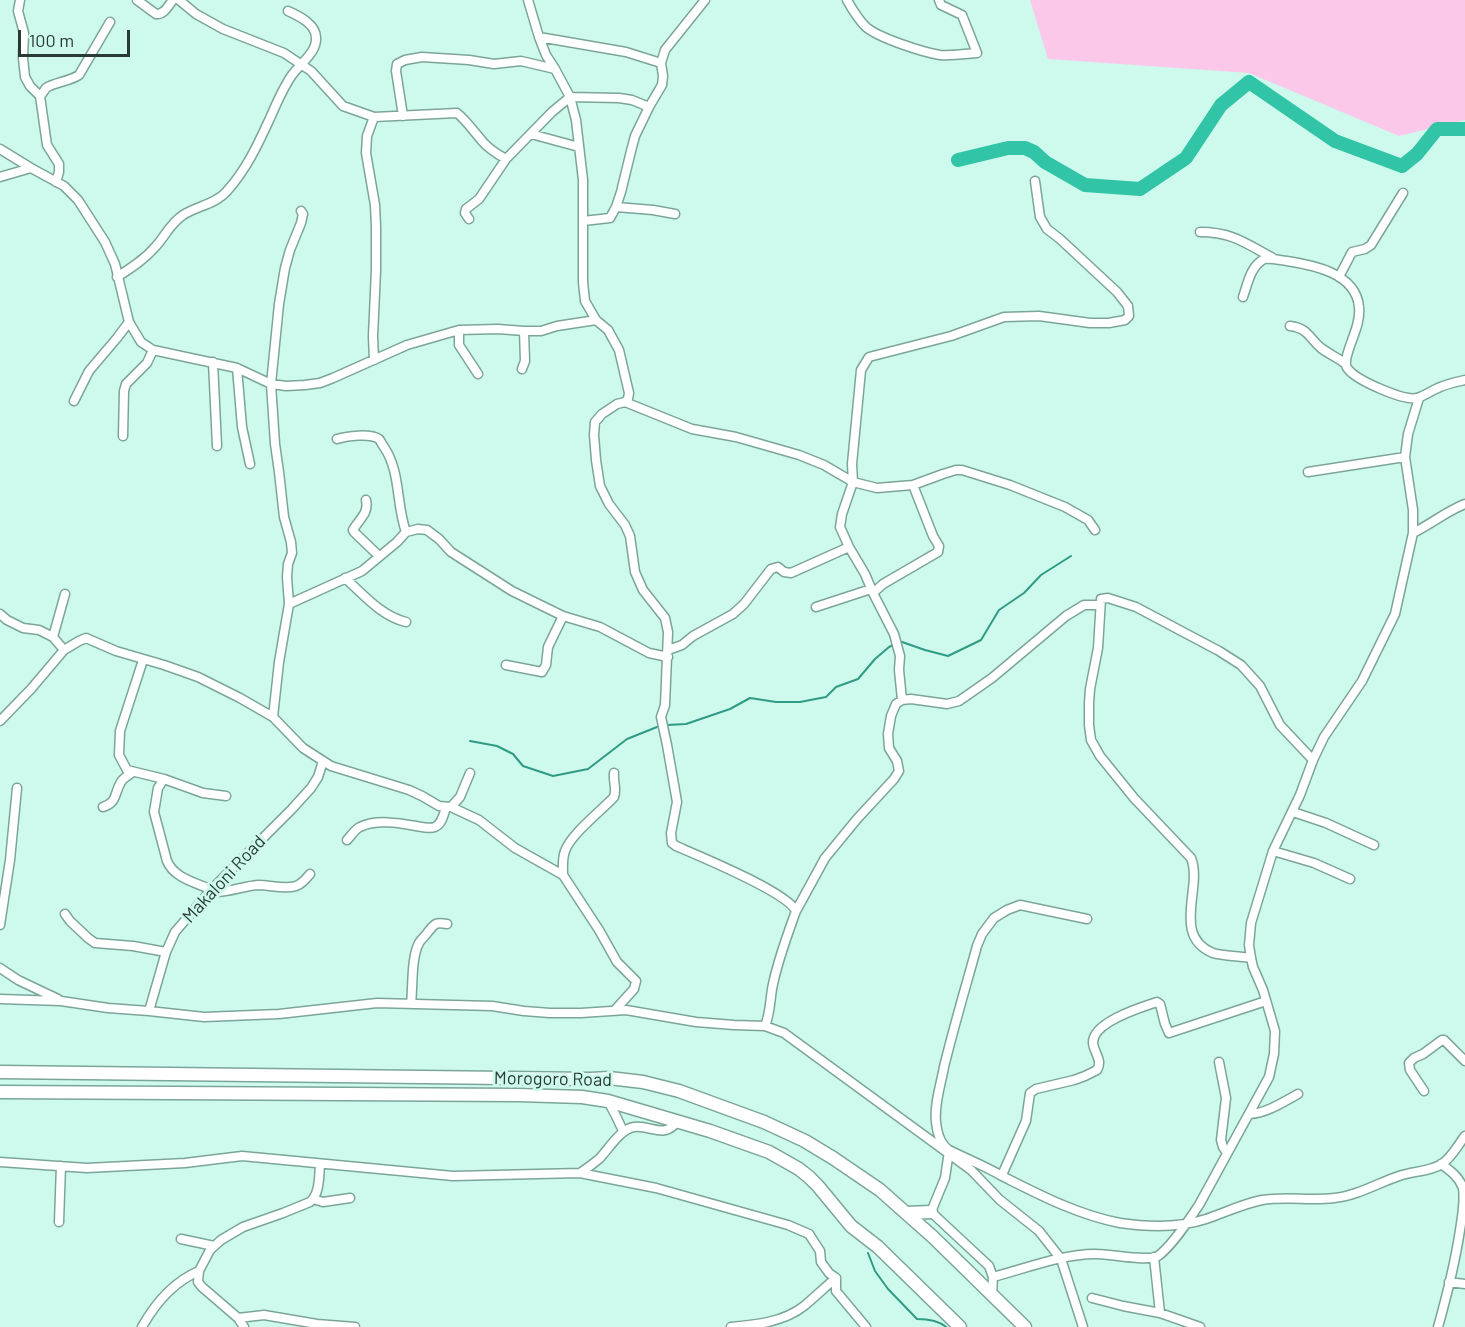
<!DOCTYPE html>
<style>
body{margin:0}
#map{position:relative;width:1465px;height:1327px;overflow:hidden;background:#cefaed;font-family:Barlow,sans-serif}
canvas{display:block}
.scale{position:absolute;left:18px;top:30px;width:112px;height:27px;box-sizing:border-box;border:3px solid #2a3b36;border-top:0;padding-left:8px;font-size:18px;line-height:21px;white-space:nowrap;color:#2a3b36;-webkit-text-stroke:4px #cefaed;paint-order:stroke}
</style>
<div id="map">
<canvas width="1465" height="1327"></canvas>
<div class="scale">100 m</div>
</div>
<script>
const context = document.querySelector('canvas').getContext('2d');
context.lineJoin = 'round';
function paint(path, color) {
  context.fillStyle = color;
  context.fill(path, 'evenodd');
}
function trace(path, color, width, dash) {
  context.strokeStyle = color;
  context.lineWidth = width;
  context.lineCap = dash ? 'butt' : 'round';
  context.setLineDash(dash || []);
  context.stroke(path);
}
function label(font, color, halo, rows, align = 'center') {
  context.font = font + ' Barlow,sans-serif';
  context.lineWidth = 6;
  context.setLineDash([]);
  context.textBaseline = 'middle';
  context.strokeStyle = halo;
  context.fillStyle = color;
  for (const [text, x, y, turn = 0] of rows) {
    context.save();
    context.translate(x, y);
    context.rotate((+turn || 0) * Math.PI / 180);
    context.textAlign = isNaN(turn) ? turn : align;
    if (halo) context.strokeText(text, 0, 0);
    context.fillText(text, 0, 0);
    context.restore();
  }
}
paint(new Path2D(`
 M 1030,0 L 1465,0 L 1465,120 L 1399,136 L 1249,73 L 1048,59 Z`), '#fcc8ea');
trace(new Path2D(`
 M 898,643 L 902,642 L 925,650 L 948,656 L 981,640 L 999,610 L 1024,593 L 1041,575 L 1071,556
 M 667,725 L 686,724 L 730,709 L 750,698 L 776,702 L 800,702 L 826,697 L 836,687 L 858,679 L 875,659 L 889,647 L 893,645
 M 470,741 L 497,746 L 513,754 L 523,766 L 553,776 L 588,769 L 627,739 L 657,727
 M 868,1253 L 875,1271 L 888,1289 L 917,1319 C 927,1319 938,1320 946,1327`), '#309b84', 2);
trace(new Path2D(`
 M 958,160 L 1008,148 L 1025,148 L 1034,152 L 1045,162 L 1085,185 L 1140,189 L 1186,158 L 1221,105 L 1249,82 L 1335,141 L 1402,166 L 1417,154 L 1437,129 L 1465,129`), '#32c4a6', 14);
const minor = new Path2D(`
 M 20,0 L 18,11 L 24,33 L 23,58 L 25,77 L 30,86 L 40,96 L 47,145 L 59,164 L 59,172 L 56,182
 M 137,0 L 156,14 C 164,15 168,6 173,0
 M 179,0 L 196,14 L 223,29 L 284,53 L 311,71 L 343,106 L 374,117 L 457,113 C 467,121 474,132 483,142 C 489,149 497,154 506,159
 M 528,0 L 539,37 L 546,55 L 555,69 L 570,97 L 576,120 L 583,180 L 583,282 L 585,301 L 596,320 L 608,330 L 619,350 L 629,393 L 628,399 L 625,402
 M 847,0 C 852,9 859,20 866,27 C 879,38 922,52 940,55 C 952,56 965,54 977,53 L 962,15 L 941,5 L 939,0
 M 539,37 L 626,52 L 661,63
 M 40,96 C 42,94 44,91 46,88 C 55,82 68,82 79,75 L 110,22
 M 403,116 L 396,71 L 397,64 L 405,60 L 422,57 L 469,60 L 494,64 L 521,61 L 555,69
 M 531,134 L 579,147
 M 0,149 L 31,168 L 64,186 L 78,200 L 105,242 L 115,264 L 129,322 L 141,342 L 153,350 L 237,368 L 271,384 L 286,386 L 305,385 L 320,383 L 333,378 L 407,345 L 459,330 L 498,329 L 524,331 L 541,331 L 557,326 L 596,320
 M 0,177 L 31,168
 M 616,207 L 653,210 L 675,214
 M 469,219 L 465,213 L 466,209 L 479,199 L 506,159 L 552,112 L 570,97 L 619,98 L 632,100 L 649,107
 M 583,221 L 610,218 L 616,207 L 621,192 L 631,151 L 635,136 L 649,107 L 662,85 L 663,76 L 661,63 L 665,50 L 705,0
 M 1200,232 C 1232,232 1245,243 1273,258
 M 117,277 C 131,268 145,259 156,246 C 166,235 169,225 183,215 C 197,206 216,204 227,191 C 247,169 259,142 271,116 C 277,102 283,88 292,75 C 300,64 317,52 316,38 C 316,24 299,16 288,11
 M 1339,277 L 1352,252 L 1365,249 L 1371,245 L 1403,193
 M 1243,297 C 1248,283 1250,267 1264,259 C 1271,258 1279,260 1287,261 C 1313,265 1356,273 1359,307 C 1361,325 1349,343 1346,360 C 1346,364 1345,366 1348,369 C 1356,380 1403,401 1417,398 C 1424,396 1431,391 1438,388 C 1446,384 1456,382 1465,380
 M 1290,326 C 1308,328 1309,338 1321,348 C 1329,354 1338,358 1346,364
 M 459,330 L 459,345 L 478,374
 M 374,360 L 373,336 L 376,270 L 376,227 L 375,205 L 366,153 L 367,136 L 374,117
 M 213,362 L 217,446
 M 237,368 L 242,427 L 250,464
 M 522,369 L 525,361 L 524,331
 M 74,401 L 89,371 L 117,338 L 129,322
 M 123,436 L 124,391 L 126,384 L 147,363 L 153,350
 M 337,439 C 347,436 370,433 379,439 C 380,440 383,446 384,447 C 401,472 396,505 406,532
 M 1308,472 L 1405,457
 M 366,500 C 369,514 359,519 353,530 L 354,532 L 379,556
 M 1413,533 C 1431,524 1447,511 1465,504
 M 345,578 C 363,594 381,616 406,622
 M 873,593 L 883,584 L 938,552 L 939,546 L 933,536 L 913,485
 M 289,604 L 362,571 L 397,542 L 406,532 L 418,529 L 427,530 L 439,539 L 451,552 L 512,591 L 563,616 L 600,627 L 649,653 L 668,657
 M 816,607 L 871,589
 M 0,614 L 7,620 L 23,628 L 39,630 L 53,637 L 64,650 L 31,689 L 0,721
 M 53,637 L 65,594
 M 64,650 L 79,641 L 86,638 L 116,651 L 164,665 L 198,677 L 240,698 L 273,717 L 303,748 L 331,766 L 409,790 L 422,796 L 439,806 L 451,807 L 479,820 L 515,848 L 563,875 L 599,930 L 617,962 L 636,981 L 634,989 L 615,1010
 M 668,650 L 682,645 L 693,636 L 733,614 L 744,604 L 771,569 L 778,567 L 784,572 L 791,573 L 849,547
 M 143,660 L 120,731 L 119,755 L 127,770 L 164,779 L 203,793 L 226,796
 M 506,665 L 542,672 L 546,665 L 548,647 L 563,616
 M 902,700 L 899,670 L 900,656 L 894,634 L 873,593 L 865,574 L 849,547 L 840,527 L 842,514 L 853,482 L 852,464 L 861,370 L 869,357 L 951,336 L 1004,317 L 1039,316 L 1090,323 L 1109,323 L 1125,320 L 1129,316 L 1128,306 L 1117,292 L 1060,239 L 1047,229 L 1040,217 L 1035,181
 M 273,717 L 279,662 L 289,604 L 287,577 L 288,564 L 292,553 L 291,542 L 284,517 L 279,472 L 275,444 L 271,384 L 279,304 L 285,268 L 290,250 L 301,223 L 303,214 L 301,211
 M 164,779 L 158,788 L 154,812 L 167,861 C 175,880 200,883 216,892 C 230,892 244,886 258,885 C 271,885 284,890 296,886 C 302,884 306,879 310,874
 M 103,807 C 118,802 114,793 121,782 C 123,778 129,775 133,772
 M 451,807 L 460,797 L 470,773
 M 1293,812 L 1326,823 L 1374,845
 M 347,840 C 351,836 355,829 360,827 C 376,819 399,823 416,826 C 422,827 429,829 435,827 C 442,824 444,814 446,807
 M 1273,851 L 1314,863 L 1350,879
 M 563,875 C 563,867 562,859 565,851 C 571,834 601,811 614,797 C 617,788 613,782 614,773
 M 796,911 L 825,858 L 857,819 L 894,779 L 899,771 L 897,761 L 889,748 L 888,734 L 891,716 L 896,704 L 902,700 L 911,699 L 947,704 L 959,701 L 992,678 L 1066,616 L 1084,605 L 1100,605
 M 65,914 L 70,921 L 88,938 L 95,943 L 133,946 L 166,952
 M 1087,919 L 1020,905 L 1007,910 L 994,918 L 982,934 L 977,946 C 966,986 954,1026 944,1067 C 941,1084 934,1104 936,1122 C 937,1132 940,1144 949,1150 C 967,1159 985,1166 1002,1176 C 1040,1195 1078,1215 1120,1223 C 1148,1227 1179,1228 1206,1219 C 1224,1213 1242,1204 1262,1200 C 1286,1196 1310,1201 1334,1198 C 1356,1196 1378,1183 1399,1176 C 1413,1171 1429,1172 1442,1164 C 1452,1157 1458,1145 1465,1136
 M 0,925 L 10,860 L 17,788
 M 1251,958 C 1240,956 1222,956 1213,953 C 1171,936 1203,887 1191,858 L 1134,798 L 1100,756 L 1091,740 L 1089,725 L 1089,703 L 1090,689 L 1098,648 L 1101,599 L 1108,598 L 1136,607 L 1219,651 L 1241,665 L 1260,686 L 1280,725 L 1313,760
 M 0,968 L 18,980 L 58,999
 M 0,999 L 61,1001 L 108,1008 L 149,1011 L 204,1017 L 279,1014 L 377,1003 L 492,1006 L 524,1011 L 550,1013 L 581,1013 L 626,1010 L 696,1022 L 734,1025 L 765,1026 L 784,1033 L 948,1153 L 971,1170 L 1000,1200 L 1039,1231 L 1061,1259 L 1083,1327
 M 411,1004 C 413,987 411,958 419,943 C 421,939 425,937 428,932 C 435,923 436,922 447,924
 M 149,1011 L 166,952 L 175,932 L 212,889 L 291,810 L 311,788 L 318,777 L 323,761
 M 765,1026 C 770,1014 770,1002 772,989 C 777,962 787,936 796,911 C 787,892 699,856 676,846 L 672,843 L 671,833 L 677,802 L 667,745 L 661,717 L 665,705 L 668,632 L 665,618 L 643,590 L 635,572 L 630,536 L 625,525 L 609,504 L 600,486 L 596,460 L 594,435 L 595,422 L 602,414 L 617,404 L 625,402 L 692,429 L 736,437 L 799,455 L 824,465 L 853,482 L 877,488 L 913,485 L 943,474 L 956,470 L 962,470 L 1010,485 L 1065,507 L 1088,520 L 1095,530
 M 1219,1062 L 1226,1098 L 1221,1140 L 1223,1147 L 1227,1153
 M 1424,1091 L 1410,1070 L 1409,1063 L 1414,1058 L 1423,1054 L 1442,1040 L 1444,1040 L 1465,1061
 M 608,1101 L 616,1116 L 623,1131
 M 1250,1114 C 1267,1113 1283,1102 1298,1094
 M 949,1151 L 945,1178 L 931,1212 L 989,1266 L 993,1277 L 992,1295
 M 0,1162 L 87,1168 L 185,1163 L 242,1156 L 453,1176 L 580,1173 L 656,1188 L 788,1225 L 809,1234 L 820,1251 L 821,1262 L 829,1273 L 836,1278
 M 580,1173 C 586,1169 593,1164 599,1159 C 608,1150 620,1129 634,1127 C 652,1125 663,1139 677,1122
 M 1002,1175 L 1026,1121 L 1030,1093 L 1036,1089 L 1074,1080 L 1085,1076 L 1097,1070 C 1103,1060 1094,1053 1093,1043 C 1092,1022 1142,1007 1157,1002 L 1160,1004 L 1165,1024 L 1169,1033 L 1266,1001
 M 313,1199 L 323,1202 L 350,1198
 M 59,1222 L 61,1166
 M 181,1239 L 214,1246
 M 1154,1257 L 1160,1313
 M 993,1277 C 1024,1269 1065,1253 1097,1254 C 1111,1254 1147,1262 1158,1256 C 1172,1246 1189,1220 1199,1205 L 1269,1077 L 1274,1054 L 1275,1031 L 1263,990 L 1253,967 L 1251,958 L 1249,945 L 1251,923 L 1273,851 L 1300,795 L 1313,760 L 1324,737 L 1362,681 L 1395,614 L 1413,533 L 1413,510 L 1405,457 L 1408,434 L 1419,398
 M 836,1278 L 836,1291 L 866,1327
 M 1449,1282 L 1465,1284
 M 1092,1298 L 1123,1306 L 1160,1313 L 1200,1327
 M 238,1318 L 264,1315 L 317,1324 L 355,1327
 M 142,1327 C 156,1302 173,1282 199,1271
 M 244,1327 L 238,1318 L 202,1287 L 198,1282 L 199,1271 L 210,1250 L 221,1240 L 243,1227 L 283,1213 L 310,1202 C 320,1194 319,1176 320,1164
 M 731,1327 C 755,1325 784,1322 804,1306 C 815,1297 825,1287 836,1278
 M 1438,1327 C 1447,1295 1455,1263 1460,1230 C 1462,1217 1465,1202 1463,1188 C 1459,1177 1451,1171 1441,1164`);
const highway = new Path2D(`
 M 0,1072 L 591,1079 L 609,1078 L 643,1082 L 679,1091 L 764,1122 L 805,1141 L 833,1158 L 880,1190 L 933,1237 L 1025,1327
 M 0,1092 L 518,1095 L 582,1097 L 608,1101 L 710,1131 L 769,1152 L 799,1169 L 809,1177 L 818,1186 L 851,1226 L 878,1247 L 960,1327
 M 906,1213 L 931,1212`);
trace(minor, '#7ba599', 11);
trace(highway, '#7ba599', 15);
trace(minor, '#fff', 8);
trace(highway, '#fff', 12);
label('18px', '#2a3b36', '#cefaed', [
 ["Makaloni Road",224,879,-47],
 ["Morogoro Road",553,1079,1]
]);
</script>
